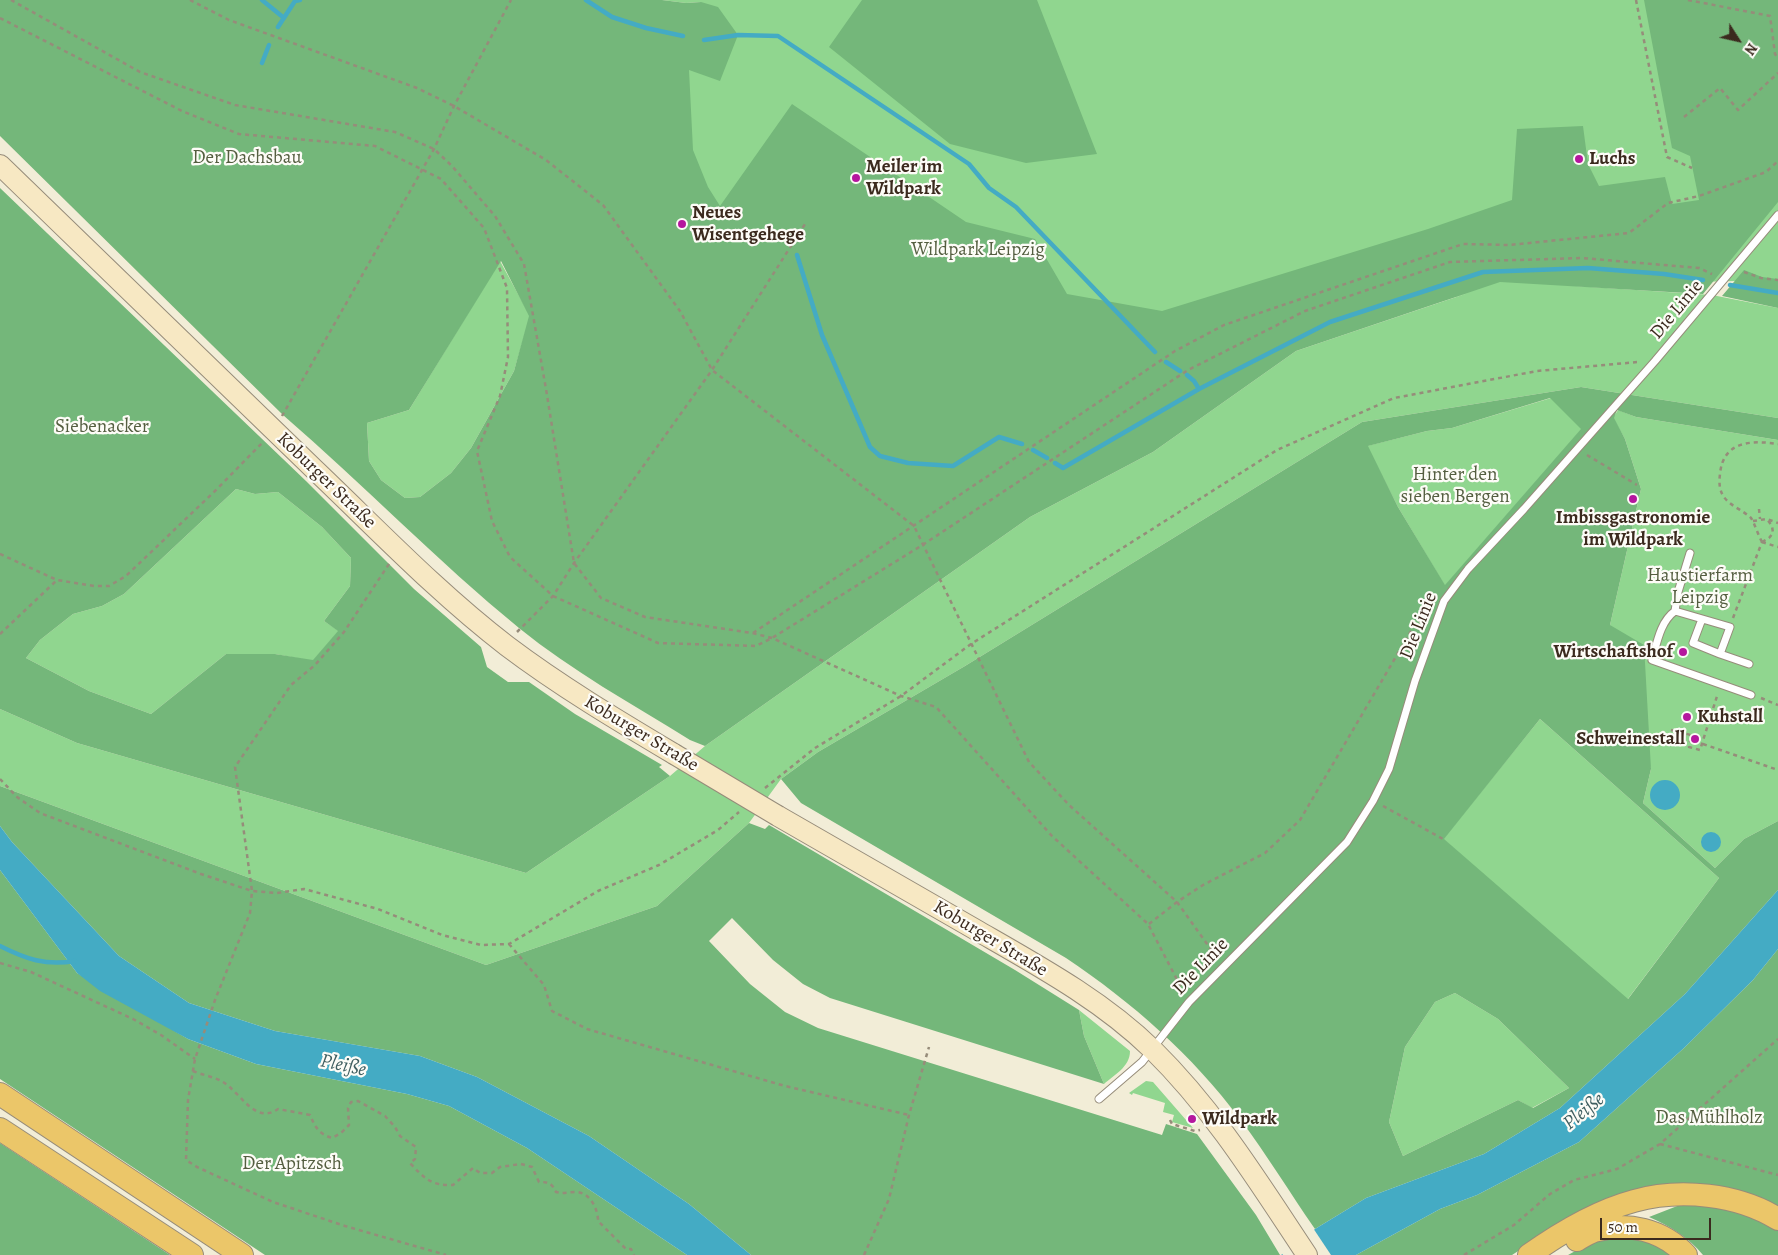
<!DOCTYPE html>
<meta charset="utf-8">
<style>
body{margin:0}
#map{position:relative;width:1778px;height:1255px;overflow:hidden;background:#f2edd7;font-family:Alegreya,serif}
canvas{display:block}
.north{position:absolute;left:1713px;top:15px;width:50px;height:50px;-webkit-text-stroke:4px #fdfcf7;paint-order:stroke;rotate:125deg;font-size:14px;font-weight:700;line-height:20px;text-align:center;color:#3b2a1e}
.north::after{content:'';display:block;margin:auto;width:18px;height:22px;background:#3b2a1e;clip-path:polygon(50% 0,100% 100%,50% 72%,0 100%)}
.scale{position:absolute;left:1600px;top:1218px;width:111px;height:22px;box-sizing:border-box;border:2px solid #3b2a1e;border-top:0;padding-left:6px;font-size:15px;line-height:18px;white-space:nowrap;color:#3b2a1e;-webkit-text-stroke:4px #fdfcf7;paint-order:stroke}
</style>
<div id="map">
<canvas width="1778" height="1255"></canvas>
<div class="north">N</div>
<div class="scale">50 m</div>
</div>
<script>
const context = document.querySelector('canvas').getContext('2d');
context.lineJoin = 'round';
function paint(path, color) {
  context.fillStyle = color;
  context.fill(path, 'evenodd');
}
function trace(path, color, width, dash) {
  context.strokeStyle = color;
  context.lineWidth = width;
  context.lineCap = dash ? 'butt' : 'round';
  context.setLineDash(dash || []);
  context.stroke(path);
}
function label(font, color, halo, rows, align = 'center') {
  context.font = font + ' Alegreya,serif';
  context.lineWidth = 4.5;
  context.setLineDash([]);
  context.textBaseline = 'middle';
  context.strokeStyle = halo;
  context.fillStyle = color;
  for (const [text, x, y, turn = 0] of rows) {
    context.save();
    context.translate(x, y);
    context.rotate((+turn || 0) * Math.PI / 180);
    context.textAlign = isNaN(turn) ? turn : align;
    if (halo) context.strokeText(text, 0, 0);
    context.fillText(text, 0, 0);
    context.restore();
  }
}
paint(new Path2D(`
 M 662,0 L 1778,0 L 1778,290 L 1737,281 L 1612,284 L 1576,286 L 1712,295 L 1778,308 L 1778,418 L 1581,387 L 1362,422 L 965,666 L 818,752 L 781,779 L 749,823 L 657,906 L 486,965 L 0,786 L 0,709 L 77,743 L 526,873 L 670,776 L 705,746 L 1030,517 L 1153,452 L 1296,351 L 1468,293 L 1300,346 L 649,252 L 701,2 L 686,3 Z
 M 500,261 L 530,316 L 514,371 L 471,448 L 451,473 L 420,497 L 405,498 L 381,480 L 369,461 L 367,423 L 409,410 Z
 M 1551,398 L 1582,429 L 1445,586 L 1398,507 L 1367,446 L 1427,431 L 1452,428 Z
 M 1618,410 L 1636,417 L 1778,440 L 1778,821 L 1744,839 L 1715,868 L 1643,803 L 1651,769 L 1610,625 L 1641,489 L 1625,439 L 1613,418 Z
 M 236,489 L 255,494 L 278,492 L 322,527 L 351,558 L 350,586 L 324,621 L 339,631 L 313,661 L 275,654 L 226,654 L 151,714 L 89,691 L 26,658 L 40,640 L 73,614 L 102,606 L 124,594 Z
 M 1540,719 L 1719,878 L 1627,1000 L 1443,839 Z
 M 1455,993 L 1498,1019 L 1569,1088 L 1532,1108 L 1518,1100 L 1403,1156 L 1389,1122 L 1405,1047 L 1435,1002 Z
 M 1079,1010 L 1130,1051 C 1130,1067 1114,1075 1104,1084 L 1084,1036 Z
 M 1146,1081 L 1153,1082 L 1193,1128 L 1172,1122 L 1174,1115 L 1163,1112 L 1165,1103 L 1133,1093 L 1132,1095 L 1129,1093 Z`), '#90d68f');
paint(new Path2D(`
 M 0,0 L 662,0 L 686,3 L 701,2 L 718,7 L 738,35 L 720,81 L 689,70 L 693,150 L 708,187 L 720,206 L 792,104 L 966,222 L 1035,239 L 1067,294 L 1162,311 L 1428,229 L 1512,200 L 1517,129 L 1583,126 L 1588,164 L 1599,186 L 1665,177 L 1672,204 L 1699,200 L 1690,156 L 1672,148 L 1644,0 L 1778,0 L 1778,202 L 1703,294 L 1500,282 L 1296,351 L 1153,452 L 1030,517 L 705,746 L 690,740 C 632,704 572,671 519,628 C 437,561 363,484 283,415 L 0,136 ZM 501,261 L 529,316 L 514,371 L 471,448 L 451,473 L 420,497 L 405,498 L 381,480 L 369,461 L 367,423 L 409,410 Z
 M 862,0 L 1037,0 L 1097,154 L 1026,163 L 950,144 L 829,47 Z
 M 0,188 L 306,481 L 414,589 L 481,647 L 487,667 L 508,682 L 529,682 L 575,714 L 662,765 L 659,767 L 670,776 L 526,873 L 77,743 L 0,709 ZM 236,489 L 255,494 L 278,492 L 322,527 L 351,558 L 350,586 L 324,621 L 338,631 L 313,660 L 275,654 L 226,654 L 151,714 L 89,691 L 26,658 L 40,640 L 73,614 L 102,606 L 124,594 Z
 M 1744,270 L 1762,277 L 1778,279 L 1778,308 L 1722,296 Z
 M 1581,387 L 1778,418 L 1778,440 L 1636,417 L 1617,410 L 1614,418 L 1625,439 L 1641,489 L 1610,625 L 1644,645 L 1651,769 L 1643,803 L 1715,868 L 1744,839 L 1778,821 L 1778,890 L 1685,994 L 1560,1108 L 1484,1154 L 1366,1198 L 1315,1229 C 1290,1193 1267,1155 1240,1119 C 1192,1055 1133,1003 1066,958 L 801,803 L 781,779 L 818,752 L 965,666 L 1362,422 ZM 1550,398 L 1581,429 L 1445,585 L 1398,507 L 1368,446 L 1427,431 L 1452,428 ZM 1540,719 L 1719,878 L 1628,999 L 1444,839 ZM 1455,993 L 1498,1019 L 1569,1088 L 1533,1108 L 1518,1100 L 1403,1156 L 1389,1122 L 1405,1047 L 1435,1002 Z
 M 0,786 L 486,965 L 657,906 L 749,823 L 765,829 L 769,825 L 1015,970 L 1079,1010 L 1084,1036 L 1104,1084 L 830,998 L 803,984 L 773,960 L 732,918 L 709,941 L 750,984 L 785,1012 L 818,1028 L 1162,1135 L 1166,1124 L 1197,1134 L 1256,1215 L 1280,1255 L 751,1255 L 689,1204 L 589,1136 L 477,1077 L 420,1056 L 275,1031 L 189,1003 L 119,956 L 12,842 L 0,826 Z
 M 0,870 L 77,973 L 188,1039 L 256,1064 L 407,1094 L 449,1106 L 527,1148 L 687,1255 L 265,1255 L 0,1079 Z
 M 1778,949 L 1778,1209 L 1730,1191 L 1568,1219 L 1512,1255 L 1356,1255 L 1440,1209 L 1477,1195 L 1579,1142 L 1684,1048 L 1753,980 Z
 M 0,1143 L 170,1255 L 0,1255 Z
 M 1685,1203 L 1724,1206 L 1778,1228 L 1778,1255 L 1703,1255 C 1688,1237 1670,1226 1649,1217 Z
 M 1609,1238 L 1641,1238 L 1674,1255 L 1568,1255 L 1588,1244 Z`), '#74b77a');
paint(new Path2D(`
 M1650 795a15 15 0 1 1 30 0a15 15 0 1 1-30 0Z
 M 0,826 L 12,842 L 119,956 L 189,1003 L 275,1031 L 420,1056 L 477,1077 L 589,1136 L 689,1204 L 751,1255 L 687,1255 L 527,1148 L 449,1106 L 407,1094 L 256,1064 L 188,1039 L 100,991 L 77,973 L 0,870 Z
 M1701 842a10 10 0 1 1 20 0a10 10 0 1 1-20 0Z
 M 1778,890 L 1778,949 L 1753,980 L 1684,1048 L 1579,1142 L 1477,1195 L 1440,1209 L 1356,1255 L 1281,1255 L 1315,1229 L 1366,1198 L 1484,1154 L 1560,1108 L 1685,994 Z`), '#44abc4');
paint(new Path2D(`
 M 1313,1228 L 1331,1255 L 1283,1255 L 1281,1252 Z`), '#f2edd7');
trace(new Path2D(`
 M 262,0 L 284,18
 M 586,0 L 612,17 L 646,28 L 683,36
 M 278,27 L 295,1 L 300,0
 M 704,40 L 738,35 L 778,36 L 969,164 L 989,188 L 1016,207 L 1155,352
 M 262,63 L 269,45
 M 797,255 L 822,335 L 870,447 L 880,456 L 908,463 L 953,466 L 999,437 L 1022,444
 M 1730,285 L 1778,293
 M 1166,362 L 1180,371
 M 1187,375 L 1194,381 L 1199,389
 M 1033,450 L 1047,458
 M 1055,463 L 1063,468 L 1199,389 L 1330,322 L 1483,272 L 1588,268 L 1664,274 L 1703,280
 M 0,946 C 26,959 45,966 75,961`), '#44abc4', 4.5);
const service = new Path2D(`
 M 1675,611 C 1660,622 1657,643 1652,660 L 1751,695
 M 1675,611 L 1730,627 L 1720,654 L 1749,664
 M 1675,611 L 1678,592 L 1690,553
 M 1702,619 L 1693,643 L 1720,654
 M 1099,1099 L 1142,1062 L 1189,1002 L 1347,842 L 1373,801 L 1389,769 L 1415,681 L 1444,601 L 1468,569 L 1524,509 L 1655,361 L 1778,215`);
const secondary = new Path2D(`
 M 0,165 C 105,266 209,368 314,469 C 377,529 438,593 507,646 C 560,686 617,720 674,754
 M 778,816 C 845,855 912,893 978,931 C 1039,966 1103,1001 1153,1050 C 1215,1111 1259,1183 1307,1255`);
const trunk = new Path2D(`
 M 0,1094 L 242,1255
 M 0,1129 L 192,1255
 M 1577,1240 C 1582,1237 1588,1233 1594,1231 C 1627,1221 1663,1230 1686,1255
 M 1529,1255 C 1560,1233 1597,1211 1634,1201 C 1680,1188 1738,1194 1778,1219`);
trace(service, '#968c7a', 9);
trace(secondary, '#968c7a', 22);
trace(trunk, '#968c7a', 24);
trace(new Path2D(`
 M 11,0 L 140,72 L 235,105 L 395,132 L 434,149 L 452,166 L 495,216 L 524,264 L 546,389 L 574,563 L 601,598 L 645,617 L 752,633 L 772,638 L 901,696 L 936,707 L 1052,836 L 1148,924 L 1184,993
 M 190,0 L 229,20 L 417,88 L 454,106 L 546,160 L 603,205 L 680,311 L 712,370 L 914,526 L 1029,762 L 1069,805 L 1177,902 L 1217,958
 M 1636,0 L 1667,157 L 1692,168
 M 1688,0 L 1770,16 L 1775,54 L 1778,58
 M 0,18 L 182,111 L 239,134 L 375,146 L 441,179 L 484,228 L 507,288 L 508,357 L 500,396 L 477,451 L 492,521 L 510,557 L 553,596 L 658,643 L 756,646 L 772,638 L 924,544 L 1188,370 L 1305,311 L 1450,262 L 1582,258 L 1699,268 L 1712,274
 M 1684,117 L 1720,88 L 1738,110 L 1778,73
 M 1744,272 L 1761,278 L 1778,280
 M 282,416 L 434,149 L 454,106 L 511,0
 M 1587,455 L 1637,485
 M 1759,509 L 1760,519
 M 1753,521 L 1767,519 L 1778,523
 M 1762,542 C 1758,535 1754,522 1751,518 C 1743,510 1730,506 1724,497 C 1719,490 1719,482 1720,474 C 1723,441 1751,440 1778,444
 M 1762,542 L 1769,538 L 1773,533 L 1772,526 L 1767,519
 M 1762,542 L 1778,547
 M 0,554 L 57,580 L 94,586 L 109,586 L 126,576 L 216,490 L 263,442
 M 389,564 L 344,632 L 315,665 L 291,685 L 235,767 L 252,891 L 250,913 L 215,1000 L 195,1059 L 188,1100 L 186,1160 L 197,1167 L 273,1202 L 345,1226 L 446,1255
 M 1733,618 L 1762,542
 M 517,632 L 553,596 L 574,563 L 712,370 L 805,224
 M 753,633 L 1175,351 L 1224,325 L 1463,244 L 1509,245 L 1629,233 L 1668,203 L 1699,196 L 1766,172 L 1778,161
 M 0,634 L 57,580
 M 1761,698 L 1778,705
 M 1671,730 L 1691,735 L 1689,747 L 1700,750 L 1718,693
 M 1703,744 L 1778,770
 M 0,779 L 17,797 L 40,813 L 201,874 L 252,891 L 277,893 L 304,889 L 378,909 L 442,935 L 481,945 L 509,944 L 598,891 L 659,865 L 718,830 L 739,812
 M 765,788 L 815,748 L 901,696 L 971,644 L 1277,450 L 1394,398 L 1537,371 L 1638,362
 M 1383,806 L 1443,839
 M 1149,924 L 1177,902 L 1203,885 L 1265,853 L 1300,820 L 1414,626 L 1426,617
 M 509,944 L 544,985 L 552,1011 L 587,1029 L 785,1086 L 909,1115
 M 0,963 L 31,972 L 133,1019 L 161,1035 L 195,1059
 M 193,1071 C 202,1075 215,1077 223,1082 C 241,1093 255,1125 278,1109 L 310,1115 C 315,1127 319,1134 332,1138 L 341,1133 L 349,1125 L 348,1108 L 351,1102 L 358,1101 L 385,1116 L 395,1127 L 400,1136 L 416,1147 L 415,1159 L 410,1163 C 424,1178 431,1186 453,1185 L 473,1168 L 480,1173 L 492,1173 L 500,1167 L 521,1164 L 532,1167 L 539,1182 C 548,1182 552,1183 556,1192 C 563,1194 569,1192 576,1192 C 590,1192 598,1209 598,1221 L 626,1249 L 631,1249 L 634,1255
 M 1170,1120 L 1172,1124 L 1195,1131 L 1200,1130
 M 1660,1144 L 1778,1175
 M 864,1255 L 889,1199 L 909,1115 L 929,1047
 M 1464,1255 L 1514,1225 L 1550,1194 L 1574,1180 L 1617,1169 L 1660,1144 L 1778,1039`), '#968c7a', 2.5, [4, 4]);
trace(service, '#fff', 7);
trace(secondary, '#f7e8c3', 20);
trace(trunk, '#ebc669', 22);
const secondaryBridge = new Path2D(`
 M 674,754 L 778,816`);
trace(secondaryBridge, '#968c7a', 22, []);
trace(secondaryBridge, '#f7e8c3', 20);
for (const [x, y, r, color] of [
 [1579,159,5,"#b5179e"],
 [856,178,5,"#b5179e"],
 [682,224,5,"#b5179e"],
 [1633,499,5,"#b5179e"],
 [1683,652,5,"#b5179e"],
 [1687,717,5,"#b5179e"],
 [1695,739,5,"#b5179e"],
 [1192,1119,5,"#b5179e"]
]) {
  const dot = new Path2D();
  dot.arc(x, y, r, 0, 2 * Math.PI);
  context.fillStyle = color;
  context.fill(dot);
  trace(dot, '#fdfcf7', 2);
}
label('19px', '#545e40', '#fdfcf7', [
 ["Der Dachsbau",247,158],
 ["Wildpark Leipzig",978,250],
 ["Siebenacker",102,427],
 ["Hinter den",1455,475],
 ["sieben Bergen",1455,497],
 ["Haustierfarm",1700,576],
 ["Leipzig",1700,598],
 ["Das Mühlholz",1709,1118],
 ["Der Apitzsch",292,1164]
]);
label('bold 19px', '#3b2a1e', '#fdfcf7', [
 ["Luchs",1589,159],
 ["Meiler im",866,167],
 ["Wildpark",866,189],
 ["Neues",692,213],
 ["Wisentgehege",692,235],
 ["Imbissgastronomie",1633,518,"center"],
 ["im Wildpark",1633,540,"center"],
 ["Wirtschaftshof",1673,652,"right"],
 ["Kuhstall",1697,717],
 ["Schweinestall",1685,739,"right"],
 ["Wildpark",1202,1119]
], 'left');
label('19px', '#3b2a1e', '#fdfcf7', [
 ["Die Linie",1677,310,-50],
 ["Koburger Straße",326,481,44],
 ["Die Linie",1419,626,-68],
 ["Koburger Straße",641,734,31],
 ["Koburger Straße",990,939,31],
 ["Die Linie",1201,967,-46]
]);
label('italic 20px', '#3f5e60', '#fdfcf7', [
 ["Pleiße",343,1066,12],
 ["Pleiße",1584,1112,-39]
]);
</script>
